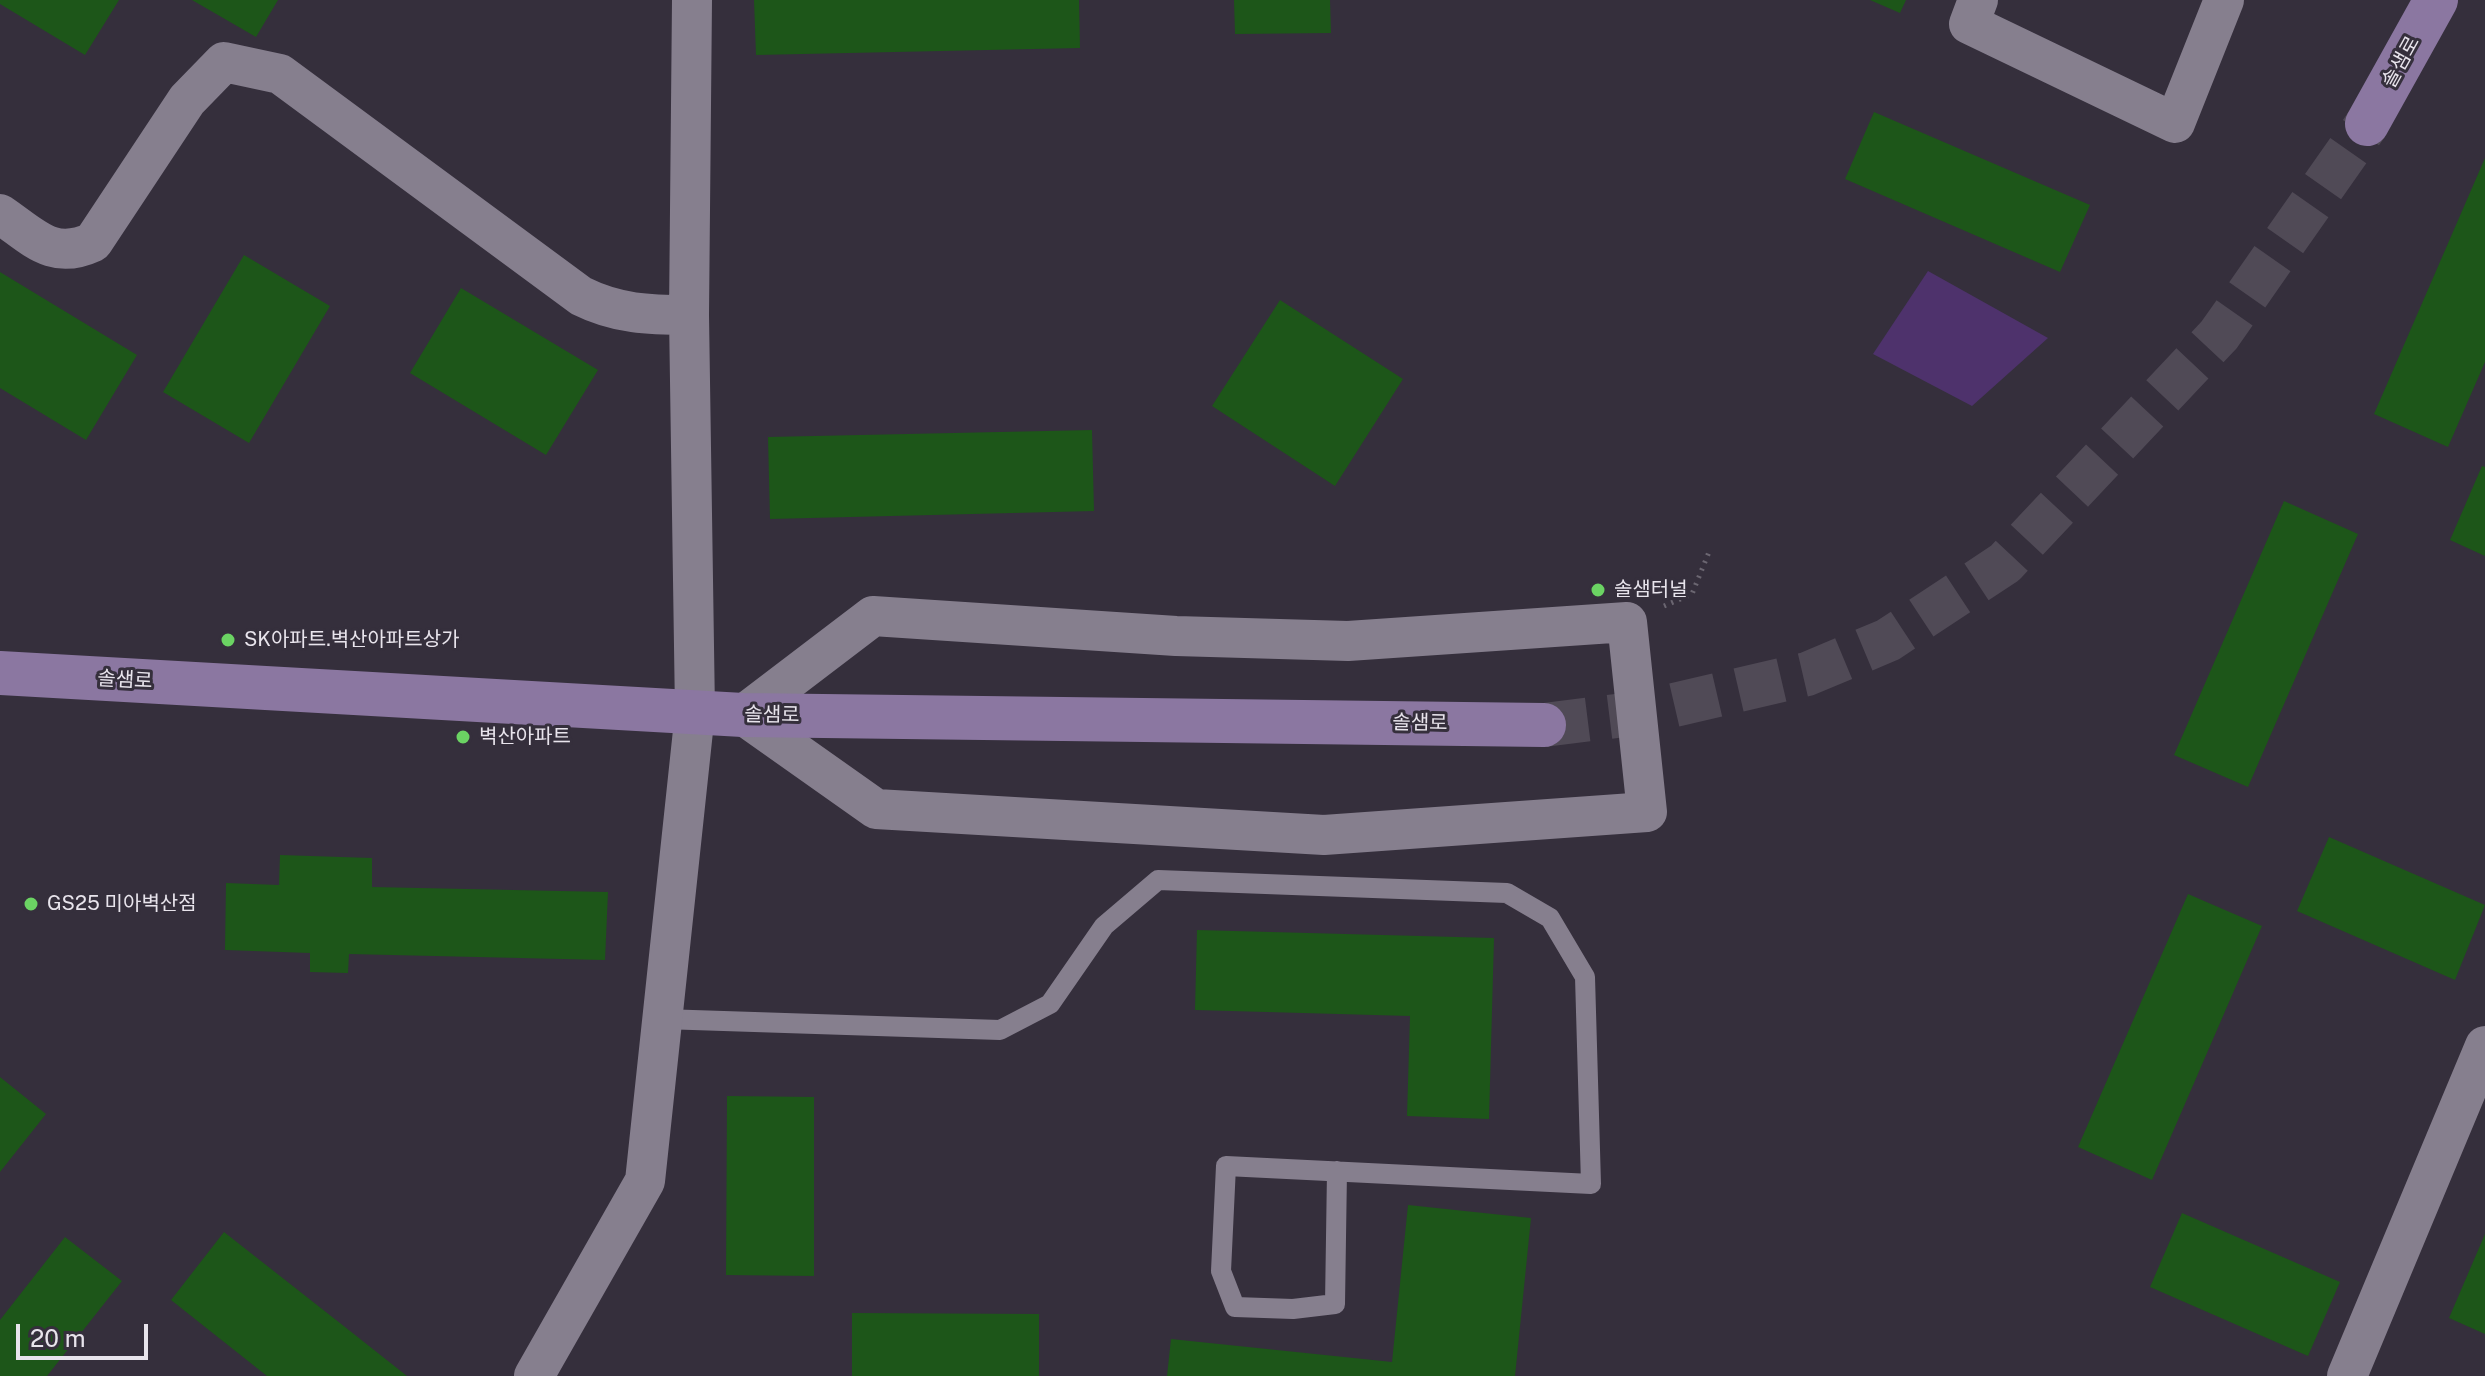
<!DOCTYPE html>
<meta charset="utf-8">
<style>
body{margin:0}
#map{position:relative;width:2485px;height:1376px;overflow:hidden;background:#352f3c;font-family:"Public Sans",sans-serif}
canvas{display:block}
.scale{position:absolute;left:16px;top:1324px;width:132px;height:36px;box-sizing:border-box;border:4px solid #e8e4ec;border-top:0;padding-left:10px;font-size:24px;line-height:28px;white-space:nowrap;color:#e8e4ec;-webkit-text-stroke:6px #352f3c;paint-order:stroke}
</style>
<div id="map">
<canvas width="2485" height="1376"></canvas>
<div class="scale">20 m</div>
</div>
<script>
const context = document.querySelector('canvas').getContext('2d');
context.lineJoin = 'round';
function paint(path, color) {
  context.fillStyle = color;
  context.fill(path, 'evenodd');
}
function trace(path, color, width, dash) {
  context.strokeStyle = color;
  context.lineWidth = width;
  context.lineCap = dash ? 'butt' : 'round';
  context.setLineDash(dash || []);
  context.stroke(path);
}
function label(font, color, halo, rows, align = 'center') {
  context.font = font + ' "Public Sans","Noto Sans KR",sans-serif';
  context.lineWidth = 6;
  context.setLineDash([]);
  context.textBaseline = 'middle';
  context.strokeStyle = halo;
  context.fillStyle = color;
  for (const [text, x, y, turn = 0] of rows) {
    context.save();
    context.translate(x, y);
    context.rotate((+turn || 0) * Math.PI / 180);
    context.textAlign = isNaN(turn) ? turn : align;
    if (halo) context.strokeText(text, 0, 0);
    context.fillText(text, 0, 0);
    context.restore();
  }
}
paint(new Path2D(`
 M 1928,271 L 2048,338 L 1972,406 L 1873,354 Z`), '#4e326c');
paint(new Path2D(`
 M 0,0 L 119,0 L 85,55 L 0,4 Z
 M 192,0 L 278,0 L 256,37 Z
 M 754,0 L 1079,0 L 1080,48 L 756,55 Z
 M 1234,0 L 1330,0 L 1331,33 L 1235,34 Z
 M 1870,0 L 1906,0 L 1900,13 Z
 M 1874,112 L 2090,205 L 2060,272 L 1845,179 Z
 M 2485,158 L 2485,362 L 2448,447 L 2374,414 Z
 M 244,255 L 330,306 L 249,443 L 163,392 Z
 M 0,272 L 137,355 L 86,440 L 0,388 Z
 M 461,288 L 598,370 L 546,455 L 410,373 Z
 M 1280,300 L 1403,379 L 1335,486 L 1212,406 Z
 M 1092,430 L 1094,511 L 770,519 L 768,437 Z
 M 2482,466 L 2485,467 L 2485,556 L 2450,540 Z
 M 2284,501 L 2358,534 L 2248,787 L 2174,755 Z
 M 2329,837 L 2485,905 L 2455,980 L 2297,911 Z
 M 280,855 L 372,858 L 372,887 L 608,892 L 605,960 L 349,954 L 348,973 L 310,972 L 310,953 L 225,950 L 226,883 L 279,885 Z
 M 2188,894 L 2262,926 L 2152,1180 L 2078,1147 Z
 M 1197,930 L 1494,938 L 1489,1119 L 1407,1116 L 1410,1016 L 1195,1010 Z
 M 0,1077 L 46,1114 L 0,1172 Z
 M 727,1096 L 814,1097 L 814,1276 L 726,1275 Z
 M 1408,1205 L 1531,1218 L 1515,1376 L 1167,1376 L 1171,1339 L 1392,1362 Z
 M 2182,1213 L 2340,1282 L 2308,1356 L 2150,1287 Z
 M 224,1232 L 345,1327 L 407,1376 L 267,1376 L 171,1300 Z
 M 2485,1234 L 2485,1334 L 2449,1318 Z
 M 65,1237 L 122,1281 L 47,1376 L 0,1376 L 0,1320 Z
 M 852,1313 L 1039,1314 L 1039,1376 L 852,1376 Z`), '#1d5619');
trace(new Path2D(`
 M 1544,725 L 1640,713 L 1807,674 L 1888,640 L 2005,563 L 2219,335 L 2367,124`), '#504a56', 44, [44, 22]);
trace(new Path2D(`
 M 1664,606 L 1692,594 L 1709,552`), '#6b6671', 5, [2, 6]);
trace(new Path2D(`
 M 662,1019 L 1000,1030 L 1050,1004 L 1104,926 L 1158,880 L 1507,893 L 1550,918 L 1585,977 L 1591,1184 L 1226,1166 L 1221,1271 L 1235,1307 L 1293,1309 L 1335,1304 L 1337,1171`), '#867f8e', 20);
trace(new Path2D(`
 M 1978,0 L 1969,24 L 2175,123 L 2224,0
 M 0,214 C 34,237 52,261 93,242 L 187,100 L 224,62 L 280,74 L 581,296 C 617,314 649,315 689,315
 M 873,616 L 1176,636 L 1348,641 L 1627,622 L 1647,812 L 1324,835 L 876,809 L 743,715 Z
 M 534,1376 L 645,1181 L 695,712 L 689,315 L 692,0
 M 2347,1376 L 2485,1046`), '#867f8e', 40);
trace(new Path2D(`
 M 2367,124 L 2436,0
 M 0,673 L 743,715 L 1544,725`), '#8b77a1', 44);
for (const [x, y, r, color] of [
 [1598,590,8,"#6bd363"],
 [228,640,8,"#6bd363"],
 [463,737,8,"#6bd363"],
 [31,904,8,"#6bd363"]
]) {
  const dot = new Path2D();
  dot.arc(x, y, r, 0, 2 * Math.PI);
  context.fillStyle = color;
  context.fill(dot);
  trace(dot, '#352f3c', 3);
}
label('20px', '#e8e4ec', '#352f3c', [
 ["솔샘로",2401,62,-61],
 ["솔샘로",125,680,3],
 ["솔샘로",772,715,1],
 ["솔샘로",1420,723,1]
]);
label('20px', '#e8e4ec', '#352f3c', [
 ["솔샘터널",1614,590],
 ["SK아파트.벽산아파트상가",244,640],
 ["벽산아파트",479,737],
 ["GS25 미아벽산점",47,904]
], 'left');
</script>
